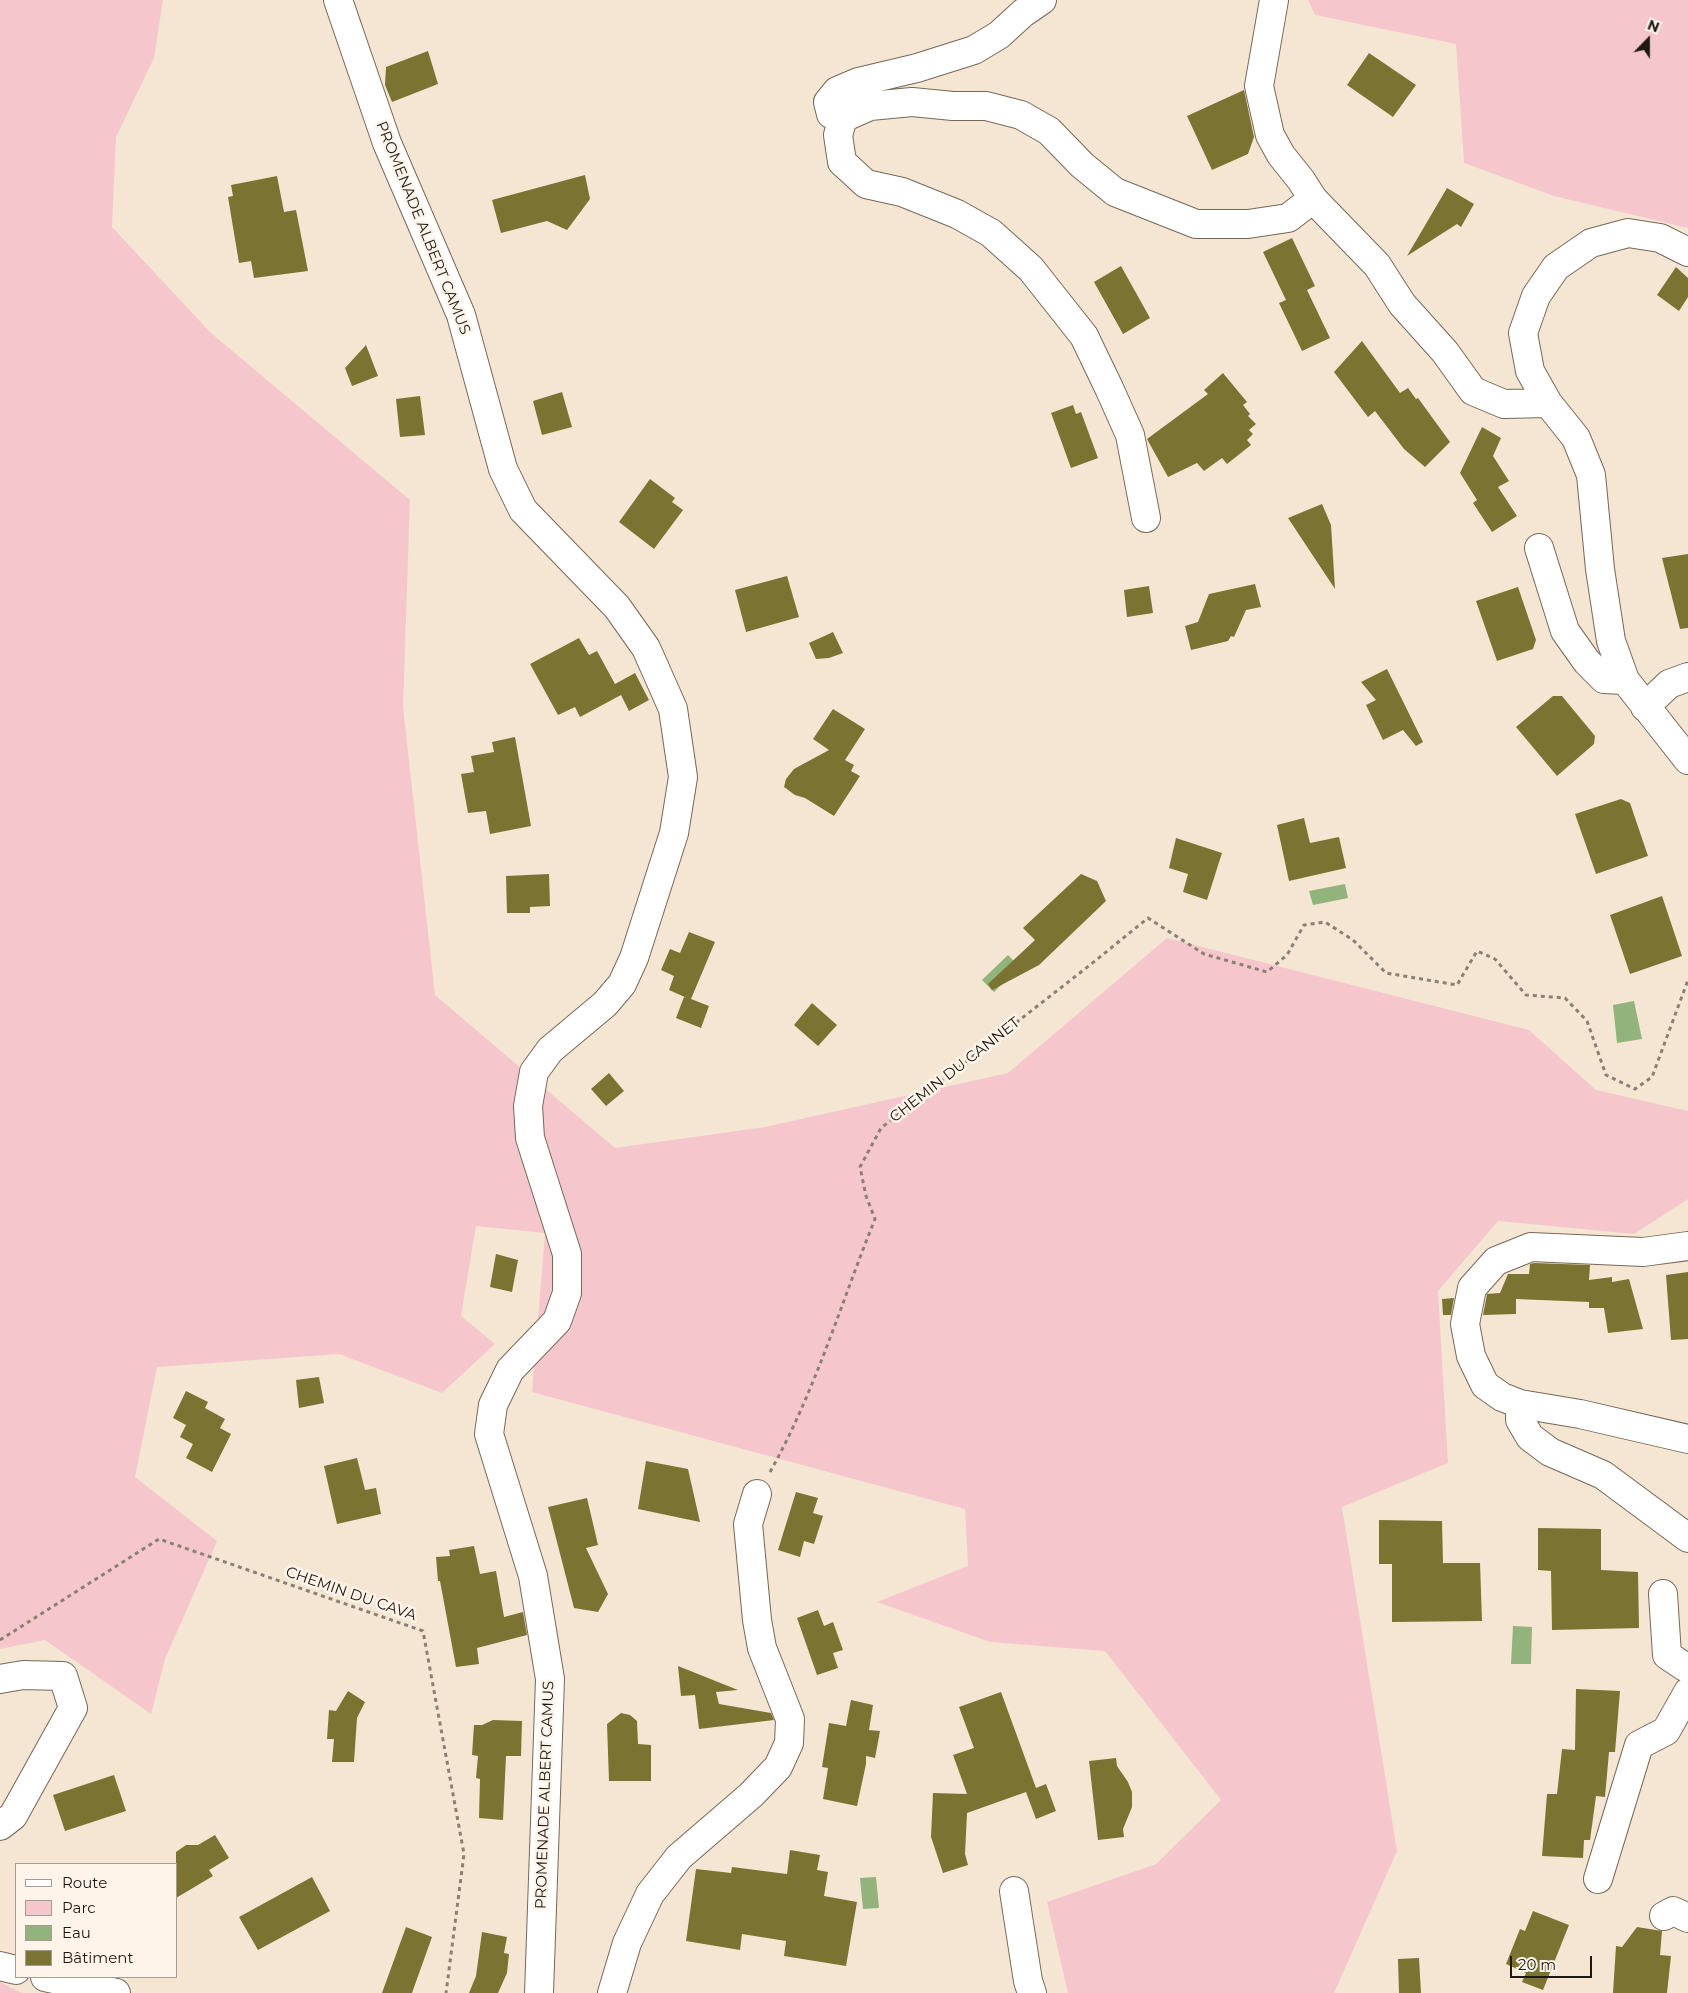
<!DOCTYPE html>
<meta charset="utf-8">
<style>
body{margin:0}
#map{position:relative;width:1688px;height:1993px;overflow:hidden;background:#f5e6d3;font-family:Montserrat,sans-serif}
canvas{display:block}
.legend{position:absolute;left:15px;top:1863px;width:162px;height:115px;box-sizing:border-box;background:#fef4e9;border:1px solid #a49c93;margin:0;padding:6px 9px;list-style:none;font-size:15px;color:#1d1811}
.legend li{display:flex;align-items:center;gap:10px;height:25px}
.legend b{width:25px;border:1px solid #a49c93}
.north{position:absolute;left:1623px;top:15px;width:50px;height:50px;-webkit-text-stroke:4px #fef4e9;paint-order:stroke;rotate:22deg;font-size:14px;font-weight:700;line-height:20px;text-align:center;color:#1d1811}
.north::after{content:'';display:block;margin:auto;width:18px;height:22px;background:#1d1811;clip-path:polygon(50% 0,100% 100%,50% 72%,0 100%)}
.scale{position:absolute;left:1510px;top:1956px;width:82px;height:22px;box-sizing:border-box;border:2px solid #1d1811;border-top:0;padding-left:6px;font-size:15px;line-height:18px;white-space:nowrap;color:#1d1811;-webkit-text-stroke:4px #fef4e9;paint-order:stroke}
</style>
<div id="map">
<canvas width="1688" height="1993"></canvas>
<ul class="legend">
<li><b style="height:6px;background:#fff"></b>Route</li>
<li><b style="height:14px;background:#f5c7cd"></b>Parc</li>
<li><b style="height:14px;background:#92b37b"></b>Eau</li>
<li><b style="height:14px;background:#7b7332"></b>Bâtiment</li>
</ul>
<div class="north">N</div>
<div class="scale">20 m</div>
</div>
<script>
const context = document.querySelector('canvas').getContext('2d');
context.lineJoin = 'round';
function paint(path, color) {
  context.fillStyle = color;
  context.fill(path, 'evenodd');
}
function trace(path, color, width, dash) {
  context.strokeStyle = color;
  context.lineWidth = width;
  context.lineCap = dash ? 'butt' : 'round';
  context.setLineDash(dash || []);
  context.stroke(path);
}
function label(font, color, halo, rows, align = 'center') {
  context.font = font + ' Montserrat,sans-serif';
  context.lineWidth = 5;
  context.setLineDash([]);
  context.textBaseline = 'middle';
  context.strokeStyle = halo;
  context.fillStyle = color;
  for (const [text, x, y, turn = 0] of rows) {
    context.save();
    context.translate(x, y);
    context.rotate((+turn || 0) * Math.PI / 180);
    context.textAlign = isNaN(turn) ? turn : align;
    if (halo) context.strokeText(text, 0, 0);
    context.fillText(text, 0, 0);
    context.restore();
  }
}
paint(new Path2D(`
 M 0,0 L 163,0 L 154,58 L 116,137 L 112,227 L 211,333 L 410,500 L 403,707 L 435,995 L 615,1148 L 765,1127 L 1008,1073 L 1167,938 L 1529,1030 L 1596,1090 L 1688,1111 L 1688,1199 L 1634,1234 L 1498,1221 L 1438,1291 L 1448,1463 L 1342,1507 L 1397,1851 L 1334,1993 L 1068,1993 L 1047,1902 L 1156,1864 L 1221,1800 L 1105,1651 L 990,1642 L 877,1602 L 968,1566 L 965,1509 L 532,1392 L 545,1233 L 476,1226 L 461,1316 L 495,1344 L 442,1393 L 339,1354 L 157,1367 L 135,1477 L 217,1541 L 165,1659 L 151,1714 L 45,1640 L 0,1649 Z
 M 1308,0 L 1688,0 L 1688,228 L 1554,196 L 1464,163 L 1456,44 L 1315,15 Z
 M 0,1982 L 22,1993 L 0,1993 Z`), '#f5c7cd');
paint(new Path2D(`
 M 1345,884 L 1348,898 L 1313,905 L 1309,891 Z
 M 1008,955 L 1020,967 L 994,992 L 982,980 Z
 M 1634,1001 L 1642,1039 L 1617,1043 L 1613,1005 Z
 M 1513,1626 L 1532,1627 L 1531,1664 L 1511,1664 Z
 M 876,1877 L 879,1908 L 863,1909 L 860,1878 Z`), '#92b37b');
paint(new Path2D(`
 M 428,51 L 438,84 L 392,102 L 385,85 L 386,67 Z
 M 1369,53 L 1416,85 L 1393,117 L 1347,85 Z
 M 1244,90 L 1254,137 L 1248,154 L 1212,170 L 1187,116 Z
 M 585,175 L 590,199 L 567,230 L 547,221 L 501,233 L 492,200 Z
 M 277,176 L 284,212 L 296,210 L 308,271 L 254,278 L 251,261 L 239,263 L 228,197 L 233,196 L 231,185 Z
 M 1447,188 L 1474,204 L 1461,227 L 1457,224 L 1407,256 Z
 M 1292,238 L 1315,286 L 1307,290 L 1330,338 L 1302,351 L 1279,303 L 1286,300 L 1263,252 Z
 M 1121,266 L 1150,318 L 1123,334 L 1094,282 Z
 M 1676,267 L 1688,278 L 1688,297 L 1679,311 L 1657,295 Z
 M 1362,341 L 1400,393 L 1408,388 L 1416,399 L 1418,398 L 1450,442 L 1425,467 L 1404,449 L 1375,411 L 1368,417 L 1334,372 Z
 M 366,345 L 378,376 L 352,386 L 345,368 Z
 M 1223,373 L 1247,402 L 1243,405 L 1250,414 L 1248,416 L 1256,424 L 1249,430 L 1253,434 L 1247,440 L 1251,445 L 1227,464 L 1222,458 L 1204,471 L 1197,463 L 1168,477 L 1147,439 L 1208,394 L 1204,390 Z
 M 562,392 L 572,427 L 542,435 L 533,401 Z
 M 420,396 L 425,435 L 400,437 L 396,399 Z
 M 1073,405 L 1076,414 L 1081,412 L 1098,458 L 1071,468 L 1051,413 Z
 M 1482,427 L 1501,438 L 1493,456 L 1509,481 L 1498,487 L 1517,516 L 1492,532 L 1473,503 L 1477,500 L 1460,473 Z
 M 650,479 L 675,498 L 672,502 L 683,510 L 654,549 L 619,522 Z
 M 1322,504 L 1331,525 L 1335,589 L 1288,518 Z
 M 1688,554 L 1688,628 L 1680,629 L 1662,558 Z
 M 787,576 L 799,617 L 746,632 L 735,590 Z
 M 1255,584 L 1261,607 L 1246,610 L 1234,637 L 1231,636 L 1228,641 L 1191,650 L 1185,626 L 1198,622 L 1209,594 Z
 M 1149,586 L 1153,613 L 1127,617 L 1124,590 Z
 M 1518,587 L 1536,640 L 1533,649 L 1497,661 L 1476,601 Z
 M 833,632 L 843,653 L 829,658 L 816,659 L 809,643 Z
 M 579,638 L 589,655 L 597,651 L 615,684 L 635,673 L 649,700 L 629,711 L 621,695 L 580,717 L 575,707 L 558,715 L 530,664 Z
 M 1387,669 L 1423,742 L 1416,746 L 1403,730 L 1383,740 L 1366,705 L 1376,700 L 1361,682 Z
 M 1553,696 L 1562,696 L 1595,736 L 1594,744 L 1557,776 L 1516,727 Z
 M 833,709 L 865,729 L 845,760 L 854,765 L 851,771 L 860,776 L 834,816 L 805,798 L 795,795 L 784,787 L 786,779 L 794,769 L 829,750 L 813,739 Z
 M 515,737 L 531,826 L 490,834 L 486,811 L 468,813 L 461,774 L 474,772 L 471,756 L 494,752 L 492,742 Z
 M 1621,799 L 1630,803 L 1648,856 L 1596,874 L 1575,814 Z
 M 1304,818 L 1310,843 L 1339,837 L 1346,868 L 1289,881 L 1277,825 Z
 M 1176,838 L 1222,853 L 1207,900 L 1183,892 L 1188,874 L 1169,868 Z
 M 549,874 L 550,906 L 530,907 L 530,913 L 507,913 L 506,876 Z
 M 1081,874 L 1097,881 L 1106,901 L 1039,965 L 992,990 L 988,984 L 1035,940 L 1023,928 Z
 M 1662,896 L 1682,956 L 1630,974 L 1610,915 Z
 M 689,932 L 715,942 L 691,999 L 709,1006 L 701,1028 L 676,1018 L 684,997 L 687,998 L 669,990 L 674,976 L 661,970 L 670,949 L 680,953 Z
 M 812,1003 L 837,1025 L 818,1046 L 794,1025 Z
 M 609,1073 L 624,1091 L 606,1106 L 591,1089 Z
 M 496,1254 L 518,1260 L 512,1292 L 490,1287 Z
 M 1534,1263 L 1590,1265 L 1589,1280 L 1612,1277 L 1612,1282 L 1629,1279 L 1643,1329 L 1608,1333 L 1604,1308 L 1589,1308 L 1589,1302 L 1516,1299 L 1516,1314 L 1483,1315 L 1487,1294 L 1500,1293 L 1508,1274 L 1529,1274 L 1530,1264 Z
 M 1688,1272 L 1688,1339 L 1671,1340 L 1666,1275 Z
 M 1454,1298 L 1451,1315 L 1443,1315 L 1442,1299 Z
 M 319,1377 L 324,1403 L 299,1408 L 296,1380 Z
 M 186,1391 L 208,1402 L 205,1408 L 225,1419 L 220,1428 L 231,1434 L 212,1472 L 186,1458 L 193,1444 L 180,1437 L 186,1425 L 173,1418 Z
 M 357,1458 L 365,1490 L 376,1488 L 381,1514 L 337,1524 L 324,1466 Z
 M 646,1461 L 688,1469 L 700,1522 L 638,1509 Z
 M 796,1492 L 818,1498 L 813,1513 L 823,1516 L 814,1544 L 804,1541 L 800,1557 L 778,1550 Z
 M 587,1498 L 598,1545 L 586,1548 L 608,1594 L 598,1612 L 574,1608 L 548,1507 Z
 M 1379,1520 L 1442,1521 L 1443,1563 L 1480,1563 L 1482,1621 L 1392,1622 L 1392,1564 L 1379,1564 Z
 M 1538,1528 L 1601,1529 L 1601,1570 L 1638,1572 L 1639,1628 L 1552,1630 L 1551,1571 L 1538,1570 Z
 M 474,1546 L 480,1574 L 496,1571 L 504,1617 L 523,1612 L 527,1635 L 477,1648 L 479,1664 L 456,1667 L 440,1581 L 438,1581 L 436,1557 L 450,1556 L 449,1550 Z
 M 818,1610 L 824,1626 L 833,1622 L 843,1650 L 833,1653 L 838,1668 L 817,1675 L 797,1618 Z
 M 678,1666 L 738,1690 L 716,1692 L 719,1704 L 771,1713 L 774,1720 L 699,1729 L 695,1695 L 681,1696 Z
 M 1576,1689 L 1620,1691 L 1615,1752 L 1609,1752 L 1605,1797 L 1596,1796 L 1590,1840 L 1584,1840 L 1583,1858 L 1542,1856 L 1547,1794 L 1557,1794 L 1562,1749 L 1575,1750 Z
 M 348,1691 L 365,1702 L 357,1718 L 354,1762 L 332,1762 L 334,1739 L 327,1739 L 329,1710 L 336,1711 Z
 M 1001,1692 L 1036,1788 L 1046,1784 L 1056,1811 L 1036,1819 L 1026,1792 L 967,1813 L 965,1854 L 968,1865 L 943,1873 L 931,1837 L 933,1793 L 967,1794 L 953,1755 L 974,1748 L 959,1707 Z
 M 851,1700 L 873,1705 L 869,1730 L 880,1731 L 875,1758 L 866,1756 L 866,1764 L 857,1806 L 823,1799 L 828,1768 L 822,1767 L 829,1723 L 846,1726 Z
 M 621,1713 L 630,1715 L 637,1721 L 638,1744 L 651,1745 L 651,1781 L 609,1781 L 607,1724 Z
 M 493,1720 L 522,1721 L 521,1756 L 506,1756 L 503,1820 L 479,1818 L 480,1779 L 476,1778 L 478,1756 L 472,1755 L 474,1725 L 482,1725 Z
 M 1116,1758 L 1117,1766 L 1128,1782 L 1132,1792 L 1132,1807 L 1123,1829 L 1124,1837 L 1098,1840 L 1089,1761 Z
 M 114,1775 L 126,1811 L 65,1831 L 53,1795 Z
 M 215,1835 L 229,1858 L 209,1870 L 213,1876 L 176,1898 L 176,1852 L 186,1845 L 198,1845 Z
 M 790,1850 L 820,1855 L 817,1870 L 828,1872 L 824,1896 L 857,1902 L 846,1966 L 784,1956 L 786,1941 L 742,1934 L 740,1950 L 686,1941 L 696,1869 L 731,1873 L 732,1867 L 787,1874 Z
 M 312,1877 L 330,1911 L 258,1950 L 239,1917 Z
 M 1533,1911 L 1569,1925 L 1543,1990 L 1522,1982 L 1526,1973 L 1506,1964 L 1520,1929 L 1525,1931 Z
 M 406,1927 L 432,1937 L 412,1993 L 382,1993 Z
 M 1637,1927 L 1662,1931 L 1660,1955 L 1671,1956 L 1667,1993 L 1613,1993 L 1616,1946 L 1622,1947 Z
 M 482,1932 L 507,1937 L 504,1953 L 509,1954 L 507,1973 L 498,1993 L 469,1993 L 476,1976 Z
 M 1419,1958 L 1421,1993 L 1399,1993 L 1398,1959 Z`), '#7b7332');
const minor = new Path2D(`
 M 338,0 L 387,143 L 461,315 L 503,469 L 523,510 L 617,607 L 646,648 L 673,709 L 683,777 L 674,833 L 634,958 L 622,984 L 605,1004 L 550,1050 L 534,1072 L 528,1106 L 530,1138 L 567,1254 L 567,1293 L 557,1321 L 510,1370 L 493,1405 L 489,1434 L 533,1576 L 550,1679 L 539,1993
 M 1042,0 L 1023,13 L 999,35 L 974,50 L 917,68 L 858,82 L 837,91 L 828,102 L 831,114 L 843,118 L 870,106 L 912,102 L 953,106 L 986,106 L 1021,115 L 1049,131 L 1082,165 L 1115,192 L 1196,224 L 1248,224 L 1288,218 L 1313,199
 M 1274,0 L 1259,86 L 1270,135 L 1281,155 L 1301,180 L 1313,199 L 1377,265 L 1402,304 L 1445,352 L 1473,391 L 1504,404 L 1548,403
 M 843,118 L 838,135 L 842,162 L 866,184 L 902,192 L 957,214 L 991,233 L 1031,269 L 1084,336 L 1109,388 L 1130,435 L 1146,518
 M 1688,252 L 1660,238 L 1628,233 L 1591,243 L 1556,267 L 1536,296 L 1523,333 L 1530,371 L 1548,403 L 1576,438 L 1591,475 L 1600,569 L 1611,641 L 1625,680 L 1688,760
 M 1539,548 L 1565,631 L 1587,662 L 1604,679 L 1625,680
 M 1645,707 L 1669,684 L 1688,677
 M 1688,1246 L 1643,1252 L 1531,1247 L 1496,1261 L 1472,1288 L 1465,1324 L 1471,1356 L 1485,1385 L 1502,1397 L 1520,1404 L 1580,1414 L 1688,1439
 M 1520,1404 L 1520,1420 L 1530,1437 L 1550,1452 L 1603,1475 L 1688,1538
 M 1663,1594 L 1667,1655 L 1685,1667 L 1688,1667
 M 0,1679 L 23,1675 L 63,1676 L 73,1708 L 13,1816 L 0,1826
 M 1598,1879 L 1639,1745 L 1666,1731 L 1688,1692
 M 1014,1891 L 1028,1981 L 1032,1993
 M 1664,1916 L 1673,1911 L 1688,1918
 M 0,1966 L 16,1970
 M 45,1977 L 116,1993
 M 612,1993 L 627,1943 L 650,1894 L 679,1857 L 751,1795 L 778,1767 L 789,1743 L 790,1719 L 762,1648 L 757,1620 L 748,1524 L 757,1494`);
trace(minor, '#766858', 30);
trace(new Path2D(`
 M 770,1472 C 815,1392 841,1303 875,1219 L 866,1196 L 860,1167 L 881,1128 L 1090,965 L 1148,918 L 1204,954 L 1267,972 L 1287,955 L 1304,925 L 1325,922 L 1353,940 L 1386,973 L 1457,985 L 1477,951 L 1495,959 L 1526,995 L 1565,998 L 1587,1021 L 1606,1075 L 1635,1089 L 1652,1077 L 1688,980
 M 0,1640 L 159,1539 L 423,1631 L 464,1854 L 446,1993`), '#8a8073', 3, [4, 4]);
trace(minor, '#fff', 28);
label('15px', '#1d1811', '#fef4e9', [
 ["PROMENADE ALBERT CAMUS",423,228,68],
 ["CHEMIN DU CANNET",955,1070,-38],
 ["CHEMIN DU CAVA",351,1594,19],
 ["PROMENADE ALBERT CAMUS",545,1795,-88]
]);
</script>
